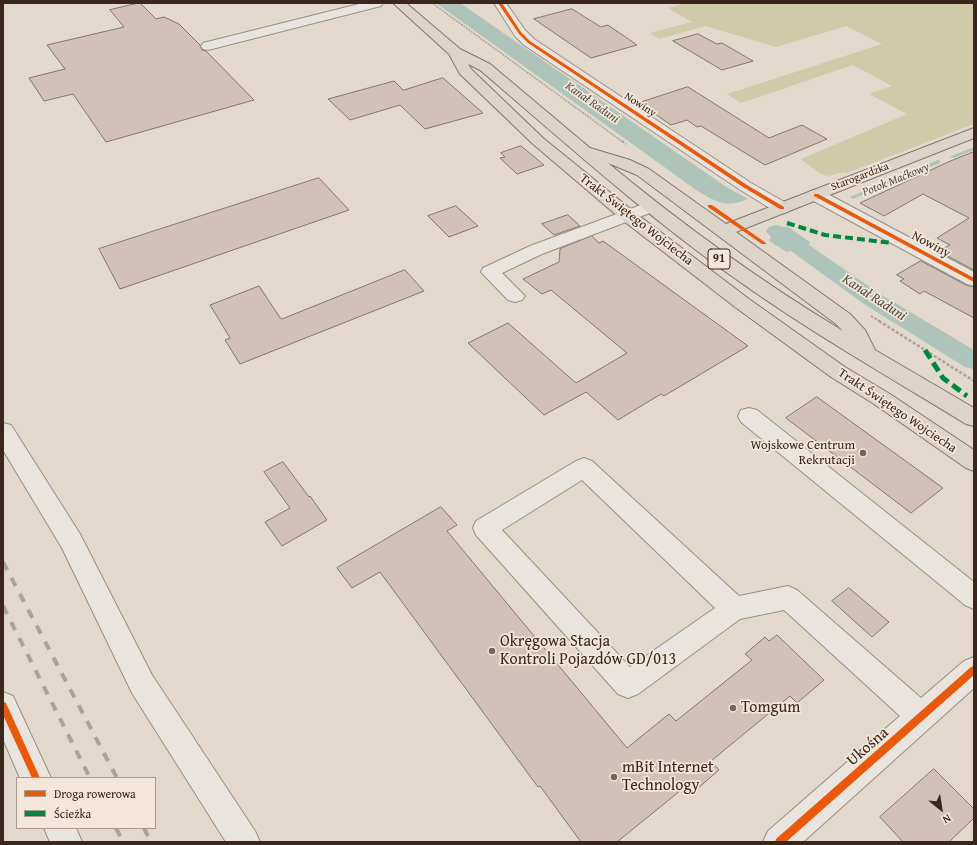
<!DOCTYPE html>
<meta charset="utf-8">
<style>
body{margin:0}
#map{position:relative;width:977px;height:845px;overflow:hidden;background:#e2d9cc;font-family:"Gentium Book Plus",serif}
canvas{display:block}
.frame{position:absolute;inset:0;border:4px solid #3a261a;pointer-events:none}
.legend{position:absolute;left:16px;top:777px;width:140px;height:52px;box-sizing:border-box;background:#f2e7d8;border:1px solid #a89a8c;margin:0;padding:5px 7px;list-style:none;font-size:12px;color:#3a261a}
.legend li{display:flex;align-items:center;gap:8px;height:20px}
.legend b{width:20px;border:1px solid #a89a8c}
.north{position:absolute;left:921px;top:789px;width:40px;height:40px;-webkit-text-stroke:3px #f2e7d8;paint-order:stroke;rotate:150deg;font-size:11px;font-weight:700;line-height:16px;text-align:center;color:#3a261a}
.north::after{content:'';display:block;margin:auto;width:14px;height:18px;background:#3a261a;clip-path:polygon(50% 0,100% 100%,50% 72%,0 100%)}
</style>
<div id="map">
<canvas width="977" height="845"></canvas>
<div class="frame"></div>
<ul class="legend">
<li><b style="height:5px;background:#e8590c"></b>Droga rowerowa</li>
<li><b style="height:5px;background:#00873e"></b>Ścieżka</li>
</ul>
<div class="north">N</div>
</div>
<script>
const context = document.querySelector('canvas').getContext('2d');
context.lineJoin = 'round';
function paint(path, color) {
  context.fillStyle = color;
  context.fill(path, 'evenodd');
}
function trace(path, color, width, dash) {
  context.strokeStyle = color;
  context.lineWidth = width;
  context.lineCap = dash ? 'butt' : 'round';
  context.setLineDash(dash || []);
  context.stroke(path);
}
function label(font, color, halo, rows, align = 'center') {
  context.font = font + ' "Gentium Book Plus",serif';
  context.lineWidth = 3.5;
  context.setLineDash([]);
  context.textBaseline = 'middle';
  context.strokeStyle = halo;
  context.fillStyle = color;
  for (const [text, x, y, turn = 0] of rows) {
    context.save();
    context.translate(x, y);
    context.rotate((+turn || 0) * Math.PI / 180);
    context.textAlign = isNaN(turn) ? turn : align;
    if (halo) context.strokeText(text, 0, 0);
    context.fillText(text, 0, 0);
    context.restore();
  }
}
paint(new Path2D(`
 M 686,3 L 974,3 L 974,124 L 847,173 C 840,171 835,176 828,176 C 819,175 808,164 801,159 L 907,114 L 869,94 L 892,86 L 853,65 L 741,103 L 727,94 L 882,44 L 846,26 L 776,47 L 706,26 L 659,39 L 650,33 L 692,22 L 668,8 Z`), '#cecaaa');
paint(new Path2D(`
 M 436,3 L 460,3 L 725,186 L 748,199 C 725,208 719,203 699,192 Z
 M 787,226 L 811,243 L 787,252 L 769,241 L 773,233 Z`), '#aec4ba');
paint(new Path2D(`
 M 974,147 L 974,150 L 954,158 L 949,157 Z
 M 938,160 L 940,161 L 940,163 L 855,198 L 853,199 L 850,197 Z`), '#aec4ba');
paint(new Path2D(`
 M 776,225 L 783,227 L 880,294 L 974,350 L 974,369 L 965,367 L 864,304 L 769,235 L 766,231 L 769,227 Z`), '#aec4ba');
const building = new Path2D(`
 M 140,3 L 156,19 L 164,17 L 179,24 L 200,45 L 202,50 L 206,51 L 254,100 L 106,142 L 73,94 L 44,101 L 29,78 L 65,69 L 47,45 L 124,27 L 110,10 Z
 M 572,9 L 601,27 L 608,25 L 637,45 L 591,58 L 534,19 Z
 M 698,34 L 717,44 L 722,43 L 753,61 L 722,70 L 673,41 Z
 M 443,78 L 483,113 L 425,129 L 400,105 L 350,120 L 328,99 L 394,81 L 403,90 Z
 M 688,87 L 769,138 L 802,125 L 827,139 L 765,165 L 701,126 L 697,127 L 687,120 L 671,125 L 639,103 Z
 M 521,146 L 526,150 L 544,165 L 517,174 L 500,158 L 505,157 L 501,153 Z
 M 974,152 L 974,270 L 938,251 L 950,245 L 937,238 L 969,218 L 923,194 L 884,216 L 860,203 L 948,162 Z
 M 319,178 L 349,210 L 120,289 L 99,249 Z
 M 456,206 L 478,226 L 449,237 L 428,216 Z
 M 568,215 L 580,226 L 554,235 L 542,224 Z
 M 592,236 L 599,243 L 603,241 L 748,346 L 664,396 L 661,394 L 618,420 L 586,392 L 544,415 L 468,343 L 508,323 L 576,383 L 627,353 L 551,290 L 542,294 L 523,279 L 559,262 L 560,249 Z
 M 921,261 L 966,285 L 974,287 L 974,318 L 924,291 L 920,294 L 900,281 L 904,279 L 897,275 Z
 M 405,270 L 424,291 L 240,364 L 225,340 L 230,338 L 210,305 L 259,286 L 281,319 Z
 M 817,397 L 943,488 L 911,513 L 786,418 Z
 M 283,462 L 309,497 L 310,496 L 327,520 L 282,546 L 265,522 L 290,508 L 264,472 Z
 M 441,507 L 457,525 L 447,531 L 627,748 L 669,714 L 676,721 L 752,660 L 745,654 L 765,637 L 769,641 L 777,635 L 824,680 L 797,703 L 790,696 L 711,761 L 719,770 L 697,789 L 691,782 L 617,842 L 581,842 L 540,786 L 538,787 L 380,572 L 352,588 L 337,568 Z
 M 849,588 L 889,622 L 872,637 L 832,601 Z
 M 934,769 L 974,809 L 974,818 L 949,842 L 903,842 L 880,817 Z`);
paint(building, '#d3c0b7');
trace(building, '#807870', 1);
const minor = new Path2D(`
 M 363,3 L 383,3 L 381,6 L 208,50 L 203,49 L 201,46 L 203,43 Z
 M 494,3 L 506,3 L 525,30 L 534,39 L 751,183 L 788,204 L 790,208 L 788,212 L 782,213 L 776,212 L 739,189 L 524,45 L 515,36 Z
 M 816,190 L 822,191 L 974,272 L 974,286 L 967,284 L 810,199 L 808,195 L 810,191 Z
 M 649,202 L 655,203 L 657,207 L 655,211 L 542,254 L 502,273 L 525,296 L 522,300 L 515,302 L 508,300 L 481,272 L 483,268 L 530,246 Z
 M 749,408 L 757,410 L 974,582 L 974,609 L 965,605 L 741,422 L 738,416 L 741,410 Z
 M 3,423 L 11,425 L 80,534 L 152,675 L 255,831 L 260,842 L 226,842 L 132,693 L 62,548 L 3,450 Z
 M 584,458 L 592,461 L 739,596 L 788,586 L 797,590 L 921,698 L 964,661 L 974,657 L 974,688 L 803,842 L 763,842 L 768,831 L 900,716 L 784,610 L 740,619 L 638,694 L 628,698 L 618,694 L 476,535 L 473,528 L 476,521 L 576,461 ZM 582,480 L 715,608 L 630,667 L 502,530 Z
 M 3,692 L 13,696 L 51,778 L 20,778 L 3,739 Z
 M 44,828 L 76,828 L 82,842 L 50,842 Z`);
const major = new Path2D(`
 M 393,3 L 406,3 L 460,49 L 490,64 L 590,148 L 630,160 L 649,169 L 726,224 L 974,128 L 974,138 L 736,232 L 850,314 L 865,330 L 875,350 L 974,408 L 974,426 L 966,424 C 888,376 808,331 733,277 C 644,214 563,141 480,70 L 468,64 L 471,69 L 543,138 L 633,211 L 749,299 L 845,367 L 890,394 L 974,450 L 974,471 L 966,468 L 874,404 L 831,377 L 735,307 L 621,219 L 533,144 L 460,74 L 449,54 ZM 608,163 L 637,175 L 836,324 L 843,331 C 760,281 683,225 608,163 Z`);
trace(minor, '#989087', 2);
trace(major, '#807870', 2);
trace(new Path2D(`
 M 432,3 L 623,142`), '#a9a39d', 1.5, [2, 1]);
trace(new Path2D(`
 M 622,141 L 626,144
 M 871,316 L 881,322`), '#a9a39d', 2, [2.5, 1.5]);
trace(new Path2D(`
 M 879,321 L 974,381`), '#a9a39d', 2.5, [3, 2]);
paint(minor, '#e9e4dd');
paint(major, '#dcd4c9');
trace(new Path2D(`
 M 3,562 L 117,778
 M 3,606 L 90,778
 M 116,828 L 123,842
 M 144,828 L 151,842`), '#a9a39d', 4, [9, 9]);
trace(new Path2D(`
 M 787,223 L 825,235 L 892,243`), '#00873e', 4, [8, 4]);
trace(new Path2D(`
 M 925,350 L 943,378 L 967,396`), '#00873e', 5, [10, 5]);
paint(new Path2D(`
 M 498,3 L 502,3 L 521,32 L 530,41 L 747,185 L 784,207 L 784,209 L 780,209 L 743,187 L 528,43 L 519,34 Z
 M 814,194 L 818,194 L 974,278 L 974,282 L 814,196 Z
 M 708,205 L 712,205 L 766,243 L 766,244 L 762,244 L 708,207 Z
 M 974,666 L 974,675 L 786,842 L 775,842 L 776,839 L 971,667 Z
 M 3,702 L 6,703 L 40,778 L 32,778 L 3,715 Z`), '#e8590c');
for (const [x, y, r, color] of [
 [863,453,4,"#756558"],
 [492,651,4,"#756558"],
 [733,708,4,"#756558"],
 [614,777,4,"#756558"]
]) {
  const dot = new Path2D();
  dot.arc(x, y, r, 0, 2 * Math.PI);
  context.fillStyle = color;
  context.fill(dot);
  trace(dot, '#f2e7d8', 1.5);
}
label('11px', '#3a261a', '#f2e7d8', [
 ["Nowiny",640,105,33],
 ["Starogardzka",860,177,-21]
]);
label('italic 12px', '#524b40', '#f2e7d8', [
 ["Kanał Raduni",592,103,35],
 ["Potok Maćkowy",896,180,-22]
]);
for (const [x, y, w] of [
 [719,259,22]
]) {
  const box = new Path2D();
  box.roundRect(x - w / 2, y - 10, w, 20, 3);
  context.fillStyle = '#f2e7d8';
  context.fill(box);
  trace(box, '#3a261a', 1);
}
label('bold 12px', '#3a261a', null, [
 ["91",719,259]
]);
label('13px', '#3a261a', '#f2e7d8', [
 ["Trakt Świętego Wojciecha",636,220,38],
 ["Nowiny",931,245,28],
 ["Trakt Świętego Wojciecha",897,411,34]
]);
label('13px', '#3a261a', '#f2e7d8', [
 ["Wojskowe Centrum",855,446],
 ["Rekrutacji",855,461]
], 'right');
label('italic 14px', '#524b40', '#f2e7d8', [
 ["Kanał Raduni",874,298,33]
]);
label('16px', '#3a261a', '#f2e7d8', [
 ["Okręgowa Stacja",500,642],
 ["Kontroli Pojazdów GD/013",500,660],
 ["Tomgum",741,708],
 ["mBit Internet",622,768],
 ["Technology",622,786]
], 'left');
label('16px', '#3a261a', '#f2e7d8', [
 ["Ukośna",868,747,-41]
]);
</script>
